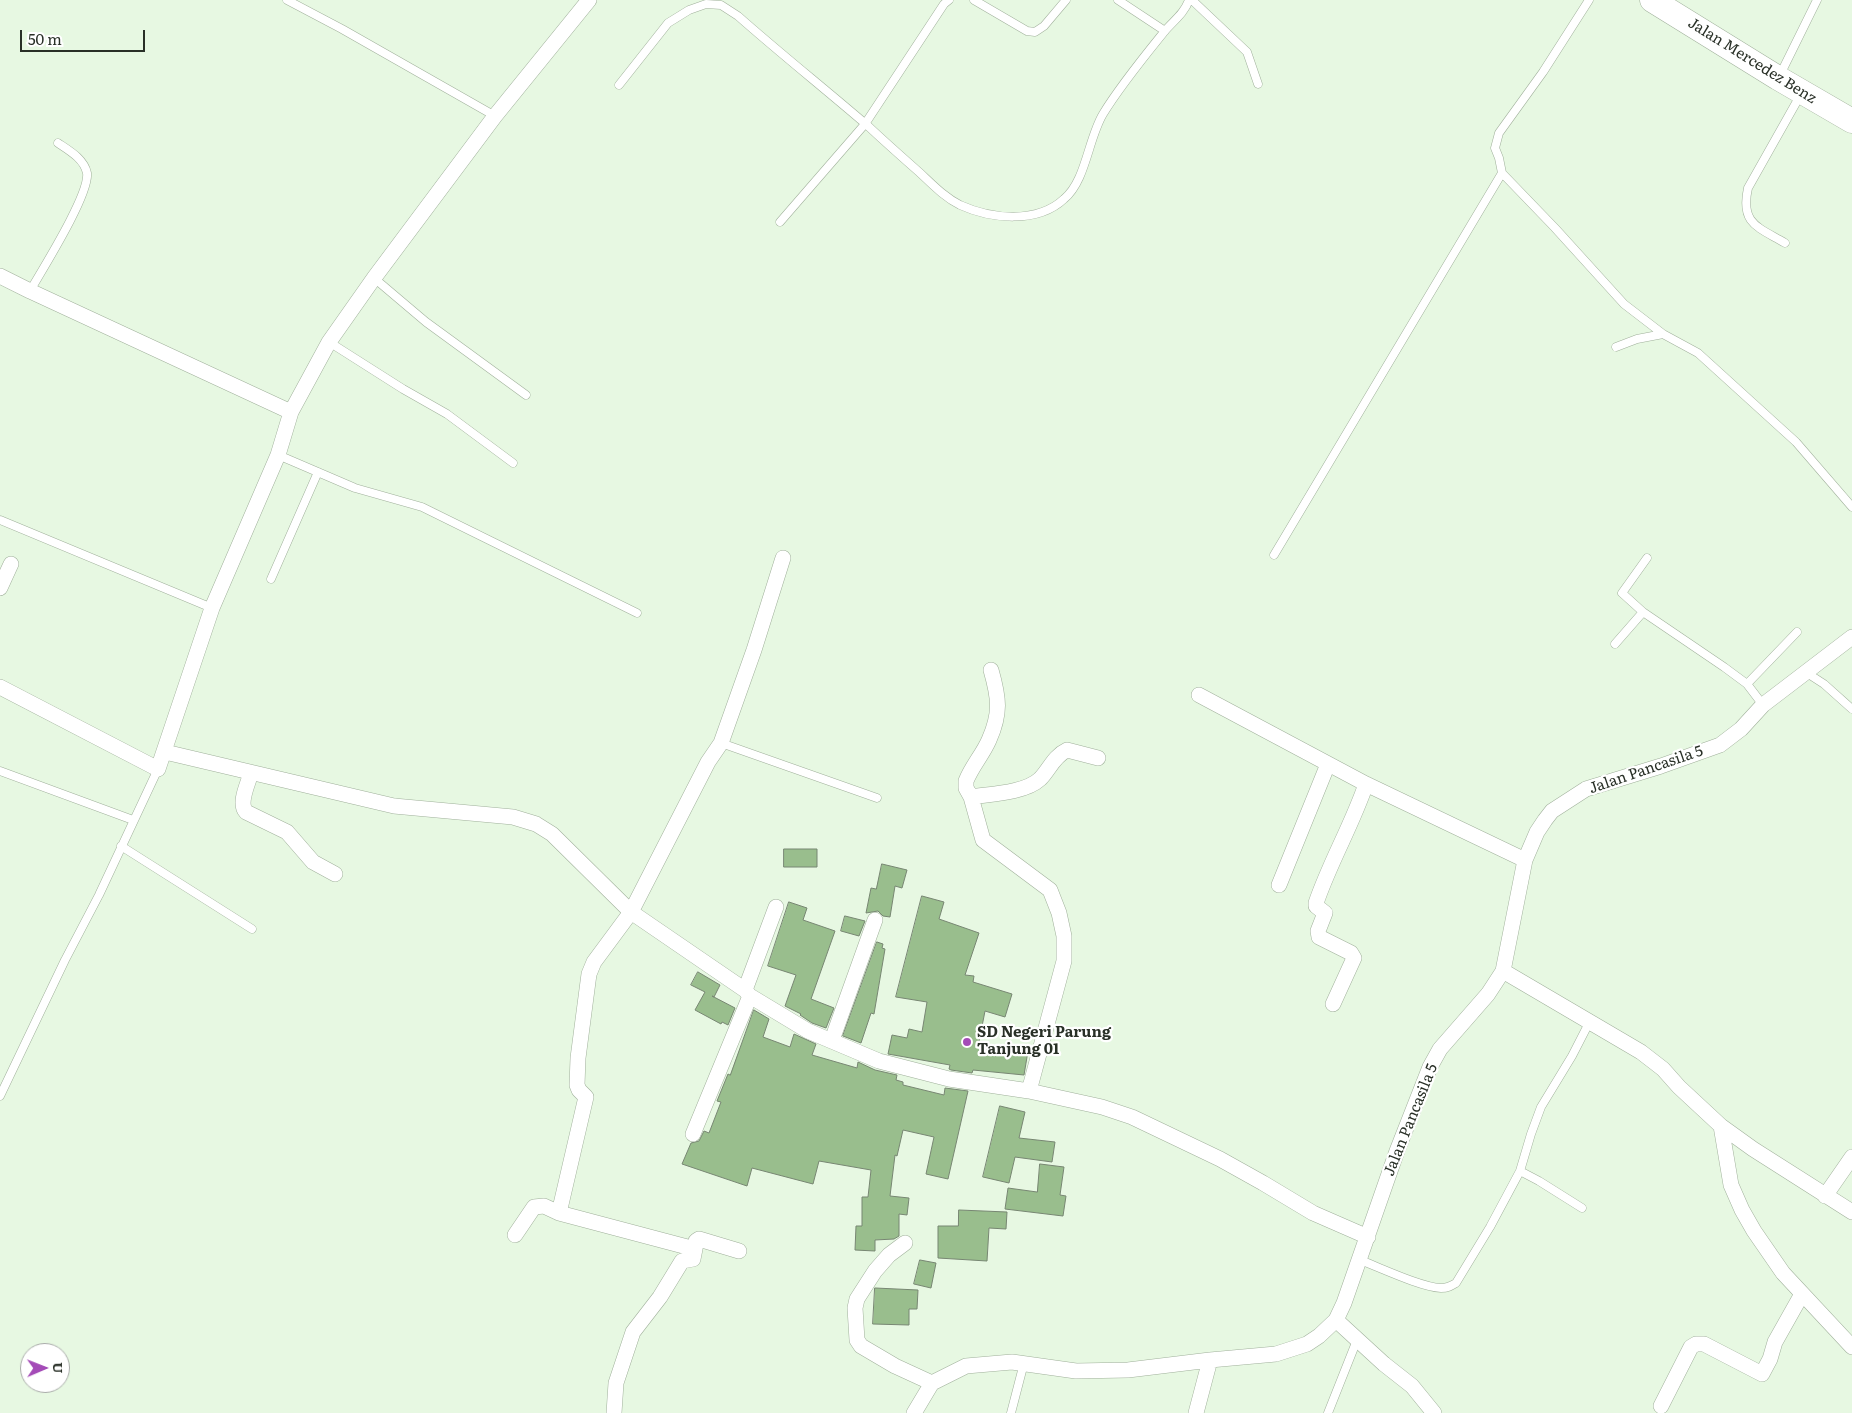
<!DOCTYPE html>
<style>
body{margin:0}
#map{position:relative;width:1852px;height:1413px;overflow:hidden;background:#e7f8e2;font-family:Literata,serif}
canvas{display:block}
.north{position:absolute;left:20px;top:1343px;width:50px;height:50px;box-sizing:border-box;background:#fff;border:1px solid #a9aca9;border-radius:50%;rotate:89deg;font-size:14px;font-weight:700;line-height:20px;text-align:center;color:#293027}
.north::after{content:'';display:block;margin:auto;width:18px;height:22px;background:#a44bb7;clip-path:polygon(50% 0,100% 100%,50% 72%,0 100%)}
.scale{position:absolute;left:20px;top:30px;width:125px;height:22px;box-sizing:border-box;border:2px solid #293027;border-top:0;padding-left:6px;font-size:15px;line-height:18px;white-space:nowrap;color:#293027;-webkit-text-stroke:4px #fff;paint-order:stroke}
</style>
<div id="map">
<canvas width="1852" height="1413"></canvas>
<div class="north">U</div>
<div class="scale">50 m</div>
</div>
<script>
const context = document.querySelector('canvas').getContext('2d');
context.lineJoin = 'round';
function paint(path, color) {
  context.fillStyle = color;
  context.fill(path, 'evenodd');
}
function trace(path, color, width, dash) {
  context.strokeStyle = color;
  context.lineWidth = width;
  context.lineCap = dash ? 'butt' : 'round';
  context.setLineDash(dash || []);
  context.stroke(path);
}
function label(font, color, halo, rows, align = 'center') {
  context.font = font + ' Literata,serif';
  context.lineWidth = 4.5;
  context.setLineDash([]);
  context.textBaseline = 'middle';
  context.strokeStyle = halo;
  context.fillStyle = color;
  for (const [text, x, y, turn = 0] of rows) {
    context.save();
    context.translate(x, y);
    context.rotate((+turn || 0) * Math.PI / 180);
    context.textAlign = isNaN(turn) ? turn : align;
    if (halo) context.strokeText(text, 0, 0);
    context.fillText(text, 0, 0);
    context.restore();
  }
}
const building = new Path2D(`
 M 784,849 L 817,849 L 817,867 L 784,867 Z
 M 882,864 L 907,870 L 902,888 L 895,886 L 890,917 L 883,916 L 878,911 L 866,913 L 871,888 L 876,889 Z
 M 922,896 L 944,902 L 939,919 L 979,933 L 965,975 L 974,976 L 973,982 L 1012,994 L 1005,1017 L 985,1011 L 978,1047 L 1028,1051 L 1024,1075 L 973,1070 L 972,1073 L 951,1070 L 949,1069 L 950,1065 L 888,1054 L 892,1035 L 907,1038 L 909,1029 L 922,1032 L 927,1002 L 896,997 Z
 M 789,902 L 807,908 L 803,920 L 835,931 L 811,999 L 834,1008 L 826,1028 L 812,1023 L 800,1015 L 801,1014 L 785,1006 L 796,975 L 768,966 Z
 M 845,916 L 865,921 L 859,936 L 841,931 Z
 M 877,942 L 883,944 L 882,948 L 885,949 L 874,1014 L 871,1013 L 861,1043 L 843,1036 Z
 M 698,972 L 720,985 L 714,997 L 712,996 L 735,1008 L 728,1025 L 722,1022 L 721,1024 L 695,1010 L 705,992 L 691,985 Z
 M 754,1010 L 769,1019 L 763,1037 L 790,1047 L 794,1034 L 816,1044 L 812,1055 L 857,1068 L 858,1062 L 875,1070 L 897,1075 L 896,1080 L 903,1082 L 903,1085 L 944,1095 L 945,1088 L 968,1091 L 948,1179 L 926,1174 L 934,1137 L 903,1130 L 897,1156 L 895,1155 L 890,1196 L 909,1198 L 907,1215 L 899,1214 L 899,1236 L 894,1239 L 875,1240 L 875,1251 L 855,1250 L 856,1226 L 862,1226 L 862,1197 L 868,1197 L 871,1170 L 819,1161 L 813,1184 L 752,1168 L 747,1186 L 682,1164 L 691,1143 L 699,1141 L 704,1131 L 709,1133 L 721,1102 L 717,1101 L 728,1074 L 730,1075 Z
 M 1000,1106 L 1025,1112 L 1019,1138 L 1055,1142 L 1052,1162 L 1015,1157 L 1009,1183 L 983,1177 Z
 M 1040,1164 L 1064,1167 L 1060,1195 L 1066,1196 L 1063,1216 L 1005,1209 L 1008,1188 L 1037,1192 Z
 M 959,1210 L 1007,1212 L 1006,1229 L 989,1228 L 987,1261 L 938,1258 L 938,1226 L 958,1226 Z
 M 920,1260 L 936,1263 L 931,1288 L 914,1284 Z
 M 875,1288 L 918,1290 L 917,1309 L 909,1309 L 909,1325 L 873,1324 Z`);
paint(building, '#99be8d');
trace(building, '#778672', 1);
const service = new Path2D(`
 M 287,0 L 342,29 L 495,116
 M 974,0 L 1027,31 L 1035,32 L 1044,26 L 1066,0
 M 1118,0 L 1165,31
 M 1192,0 L 1247,52 L 1258,84
 M 1589,0 L 1543,72 L 1499,133 L 1495,148 L 1499,158 L 1502,173 L 1555,228 L 1624,304 L 1663,334 L 1698,353 L 1796,442 L 1852,507
 M 1779,77 L 1817,0
 M 619,85 L 668,23 L 689,10 L 706,4 L 721,5 L 738,16 C 781,54 825,89 868,126 C 885,142 902,157 919,172 C 932,184 944,197 960,205 C 991,219 1037,224 1064,199 C 1086,181 1088,139 1103,114 C 1120,86 1143,58 1164,32 C 1173,21 1184,14 1189,0
 M 780,222 L 865,124 L 944,4 L 949,0
 M 1785,243 C 1758,227 1740,224 1748,188 L 1801,94
 M 374,278 L 426,322 L 526,395
 M 30,291 C 42,270 90,194 87,173 C 84,159 70,151 58,143
 M 329,342 L 403,389 L 447,414 L 513,463
 M 1616,347 L 1637,339 L 1663,334
 M 278,455 L 355,488 L 422,507 L 637,613
 M 0,520 L 212,608
 M 1274,555 L 1502,173
 M 271,579 L 318,472
 M 1643,612 L 1622,593 L 1647,558
 M 1615,644 L 1643,612 L 1724,667 L 1747,684 L 1763,705
 M 1807,673 L 1824,684 L 1852,709
 M 1747,684 L 1797,632
 M 721,743 L 877,798
 M 0,771 L 133,820
 M 121,846 L 252,929
 M 0,1096 L 65,960 L 99,895 L 158,769
 M 1582,1208 L 1539,1181 L 1520,1171 L 1531,1134 L 1541,1107 L 1572,1056 L 1590,1021
 M 1360,1260 C 1381,1268 1421,1287 1441,1288 C 1448,1288 1451,1286 1456,1283 L 1490,1227 L 1520,1171
 M 1011,1413 L 1024,1363
 M 1328,1413 L 1357,1340`);
const minor = new Path2D(`
 M 0,276 L 30,291 L 291,412 L 329,342 L 374,278 L 495,116 L 589,0
 M 0,588 L 11,564
 M 991,670 C 999,698 1001,713 989,740 C 983,754 972,766 966,781 L 966,788 L 971,797 C 990,794 1025,793 1040,779 C 1049,770 1054,756 1067,750 L 1098,758
 M 0,687 L 158,769 L 212,608 L 278,455 L 291,412
 M 1199,695 L 1366,784 L 1525,860
 M 165,752 L 394,806 L 513,817 L 536,824 L 552,834 L 631,912 L 745,990 L 750,996 L 808,1031 L 879,1061 L 949,1079 L 1029,1091 L 1102,1107 L 1132,1117 L 1220,1159 L 1263,1183 L 1313,1213 L 1368,1237
 M 251,773 C 248,784 238,803 246,812 L 287,832 L 313,862 L 335,874
 M 971,797 L 983,840 L 1050,890 L 1059,913 L 1064,936 L 1064,961 L 1029,1091
 M 1279,885 L 1328,764
 M 1503,971 L 1641,1052 L 1663,1069 L 1679,1087 L 1721,1126 L 1731,1185 L 1742,1210 L 1754,1231 L 1783,1273 L 1852,1347
 M 745,990 L 776,907
 M 1333,1004 L 1354,958 L 1351,953 L 1319,937 L 1318,931 L 1325,913 L 1316,906 L 1316,903 C 1330,862 1352,825 1366,784
 M 832,1040 L 875,920
 M 1721,1126 L 1753,1149 L 1852,1212
 M 693,1134 L 750,996
 M 1825,1196 L 1852,1157
 M 559,1213 L 586,1097 L 579,1090 L 577,1085 L 578,1058 L 589,974 L 594,962 L 631,912 L 708,762 L 721,743 L 754,650 L 783,558
 M 515,1235 L 534,1207 L 544,1206 L 559,1213 L 676,1244 L 695,1249 L 696,1241 L 699,1239 L 739,1251
 M 905,1243 L 889,1255 L 875,1271 L 857,1299 L 855,1308 L 857,1340 L 861,1346 L 895,1366 L 932,1383
 M 1336,1320 L 1384,1364 L 1412,1386 L 1434,1413
 M 1661,1406 L 1691,1347 L 1696,1344 L 1704,1344 L 1762,1374 L 1770,1359 L 1775,1342 L 1802,1294
 M 614,1413 L 616,1383 L 633,1332 L 660,1297 L 682,1261 L 693,1259 L 695,1249
 M 914,1413 L 932,1383 L 966,1366 L 1012,1362 L 1076,1371 L 1128,1370 L 1210,1360 L 1276,1354 L 1307,1344 L 1319,1336 L 1336,1320 L 1344,1303 L 1397,1151 L 1430,1067 L 1440,1049 L 1488,994 L 1503,971 L 1525,860 L 1537,832 L 1545,820 L 1552,811 L 1586,789 L 1661,766 L 1720,745 L 1741,729 L 1763,705 L 1852,637
 M 1196,1413 L 1210,1360`);
const primary = new Path2D(`
 M 1652,0 L 1778,78 L 1852,121`);
trace(service, '#a0b09b', 9);
trace(minor, '#a0b09b', 16);
trace(primary, '#a0b09b', 25);
trace(service, '#fff', 8);
trace(minor, '#fff', 15);
trace(primary, '#fff', 24);
for (const [x, y, r, color] of [
 [967,1042,5,"#a44bb7"]
]) {
  const dot = new Path2D();
  dot.arc(x, y, r, 0, 2 * Math.PI);
  context.fillStyle = color;
  context.fill(dot);
  trace(dot, '#fff', 2);
}
label('15px', '#293027', '#fff', [
 ["Jalan Mercedez Benz",1752,61,32],
 ["Jalan Pancasila 5",1646,770,-19],
 ["Jalan Pancasila 5",1411,1120,-68]
]);
label('bold 15px', '#293027', '#fff', [
 ["SD Negeri Parung",977,1033],
 ["Tanjung 01",977,1050]
], 'left');
</script>
